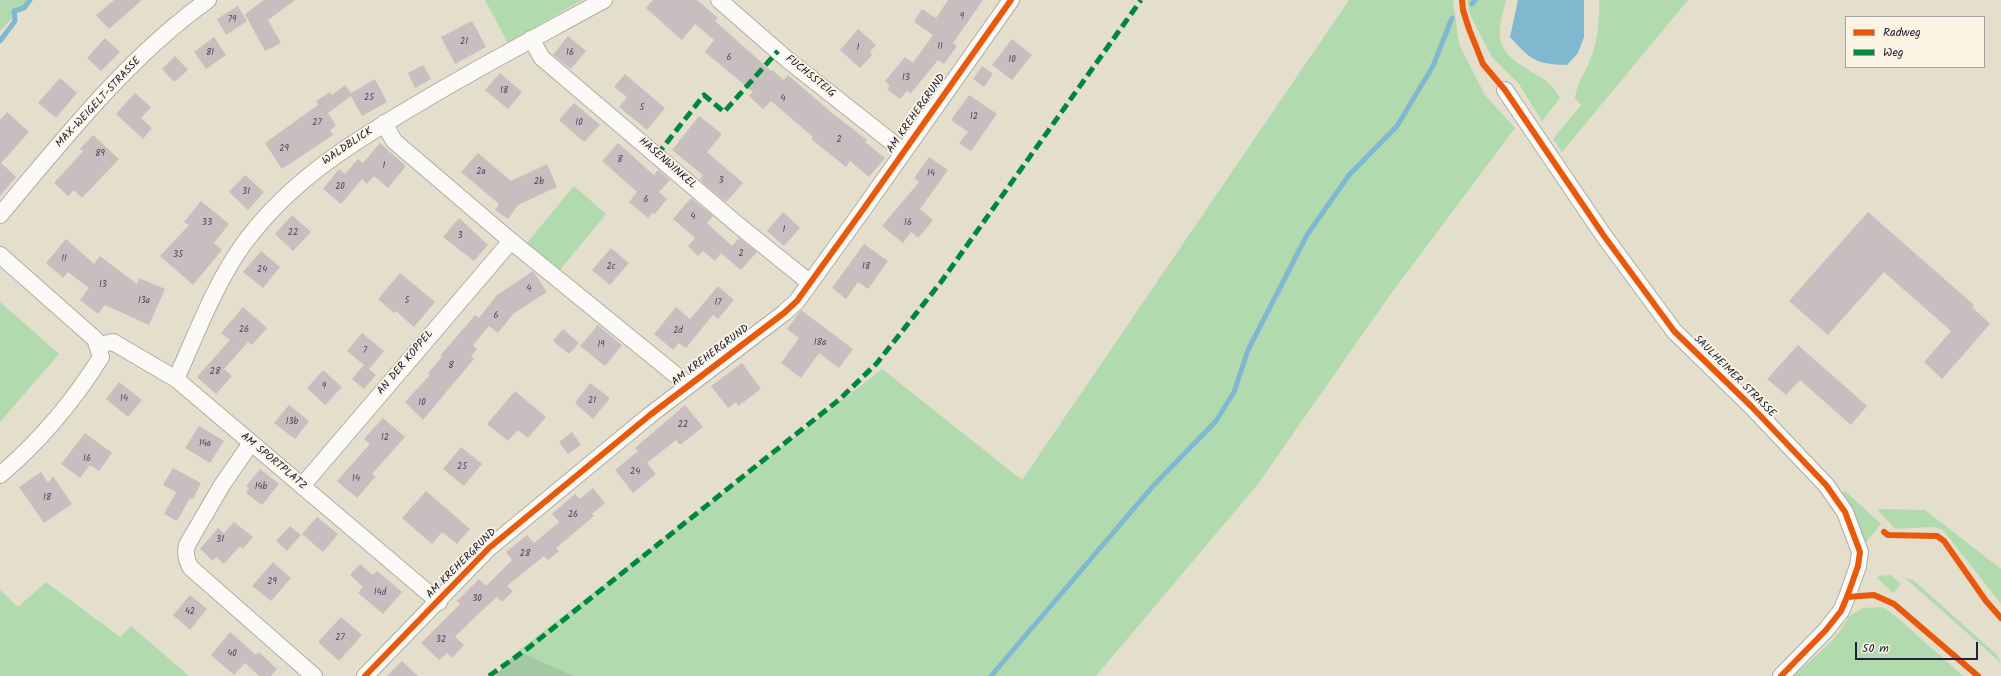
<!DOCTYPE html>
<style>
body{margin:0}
#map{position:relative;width:2001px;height:676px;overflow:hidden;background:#e4decc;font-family:Kalam,sans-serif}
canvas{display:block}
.legend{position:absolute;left:1845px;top:16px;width:140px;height:52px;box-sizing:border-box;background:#fcf5e5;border:1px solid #a5a1a1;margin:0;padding:5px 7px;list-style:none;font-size:12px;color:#22223b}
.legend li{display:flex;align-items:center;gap:8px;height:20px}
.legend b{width:20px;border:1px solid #a5a1a1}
.scale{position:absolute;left:1855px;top:642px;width:123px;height:18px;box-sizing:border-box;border:2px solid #22223b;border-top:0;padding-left:5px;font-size:12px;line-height:14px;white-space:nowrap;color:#22223b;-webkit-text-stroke:3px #fcf5e5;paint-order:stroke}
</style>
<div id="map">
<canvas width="2001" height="676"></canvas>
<ul class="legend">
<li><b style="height:5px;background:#e8590c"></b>Radweg</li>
<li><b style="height:5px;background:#00873e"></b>Weg</li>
</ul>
<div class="scale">50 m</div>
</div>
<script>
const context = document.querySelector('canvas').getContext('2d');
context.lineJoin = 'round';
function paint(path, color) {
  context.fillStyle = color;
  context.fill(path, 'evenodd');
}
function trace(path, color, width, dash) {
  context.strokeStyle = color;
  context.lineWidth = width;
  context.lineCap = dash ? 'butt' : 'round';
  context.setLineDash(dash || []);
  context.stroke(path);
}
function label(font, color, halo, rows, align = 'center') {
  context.font = font + ' Kalam,sans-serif';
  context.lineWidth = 3.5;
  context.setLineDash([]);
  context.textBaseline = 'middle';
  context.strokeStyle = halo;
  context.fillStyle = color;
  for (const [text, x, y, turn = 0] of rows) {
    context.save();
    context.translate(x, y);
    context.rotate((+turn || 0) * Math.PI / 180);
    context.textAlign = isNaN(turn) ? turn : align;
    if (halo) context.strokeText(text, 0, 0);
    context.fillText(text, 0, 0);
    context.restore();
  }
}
paint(new Path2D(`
 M 0,0 L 29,0 L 0,31 Z
 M 485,0 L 582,0 L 508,43 Z
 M 1349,0 L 1453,0 L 1459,44 L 1485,95 L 1515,128 L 1387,299 L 1258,484 L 1096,676 L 574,676 L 518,651 L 882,369 L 1022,480 Z
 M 1467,0 L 1506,0 C 1504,10 1500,20 1500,30 C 1498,58 1526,67 1545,80 C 1552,85 1556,91 1560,98 L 1542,121 L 1519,84 L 1492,57 L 1471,17 Z
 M 1599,0 L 1688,0 L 1562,152 L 1553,139 L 1581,105 L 1575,98 C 1577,84 1581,79 1587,67 C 1597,48 1600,21 1599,0 Z
 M 574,186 L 606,214 L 555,276 L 522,249 Z
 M 0,302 L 59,354 L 0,422 Z
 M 1845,491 L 1881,524 L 1866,542 L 1862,542 L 1851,508 L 1842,493 Z
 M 1877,509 L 1925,510 L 2001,569 L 2001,604 L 1943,530 L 1933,527 L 1895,529 Z
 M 1891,575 L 1901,584 L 1893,593 L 1877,578 L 1879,576 Z
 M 1905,578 L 1913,580 L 1997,655 L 2001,663 Z
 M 46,582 L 120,637 L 131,626 L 189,676 L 0,676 L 0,590 L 18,607 Z
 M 1882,607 L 1892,613 L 1963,676 L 1793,676 C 1810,660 1840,638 1849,616 L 1863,608 Z`), '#b1dbaf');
paint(new Path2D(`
 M 518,651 L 574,676 L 495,676 Z`), '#a3c9a2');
paint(new Path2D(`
 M 1518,0 L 1584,0 L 1584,37 L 1578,53 L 1567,65 C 1535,64 1531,60 1510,37 Z`), '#80b8d0');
trace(new Path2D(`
 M 1472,4 L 1475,0
 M 0,41 L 15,21 L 14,11 L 24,8 L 30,0
 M 991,676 L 1153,486 L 1216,421 L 1234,392 L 1248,350 L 1307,235 L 1349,175 L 1397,126 L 1433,66 L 1452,18`), '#80b8d0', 5);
paint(new Path2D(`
 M 114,0 L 142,0 L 109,29 L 96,15 Z
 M 264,0 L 295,0 L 268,20 L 281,43 L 265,51 L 245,14 Z
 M 653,0 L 697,0 L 718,18 L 715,21 L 771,71 L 772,70 L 784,80 L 788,75 L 832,113 L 867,140 L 865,142 L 885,158 L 869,177 L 850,161 L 846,167 L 811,139 L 813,137 L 771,101 L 763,109 L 749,96 L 753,92 L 705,52 L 714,40 L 695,24 L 682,40 L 667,27 L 646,8 Z
 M 948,0 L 983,0 L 953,43 L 957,46 L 944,64 L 938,60 L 911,93 L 907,91 L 900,99 L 887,89 L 890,86 L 885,81 L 905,57 L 913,63 L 933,35 L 914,22 L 922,9 L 936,18 Z
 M 238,6 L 247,21 L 226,35 L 217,19 Z
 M 472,21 L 486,47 L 455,64 L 441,37 Z
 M 858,29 L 876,45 L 870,52 L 872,55 L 860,68 L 840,50 Z
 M 568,36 L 586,51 L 571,69 L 553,55 Z
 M 214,37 L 226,55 L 206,69 L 194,52 Z
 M 105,38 L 120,52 L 101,71 L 87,58 Z
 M 1012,39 L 1032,55 L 1012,80 L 992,65 Z
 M 175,56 L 188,70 L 174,82 L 162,69 Z
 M 423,65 L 431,79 L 415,88 L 408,73 Z
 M 982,66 L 993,74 L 984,87 L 973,79 Z
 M 500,73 L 522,92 L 508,109 L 485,90 Z
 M 625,74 L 665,108 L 647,130 L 619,107 L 627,97 L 614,87 Z
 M 60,78 L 77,93 L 56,118 L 38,103 Z
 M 375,79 L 387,102 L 362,116 L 351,96 L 328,113 L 336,126 L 330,130 L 333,135 L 282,169 L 265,143 L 318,105 L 316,101 L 330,92 L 332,95 L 345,85 L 351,93 Z
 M 135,93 L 151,107 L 141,118 L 152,128 L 143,139 L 116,114 Z
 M 969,95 L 997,114 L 971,151 L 959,143 L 968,132 L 951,120 Z
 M 574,103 L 600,125 L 584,142 L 559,120 Z
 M 7,112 L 29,132 L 1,163 L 16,177 L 0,196 L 0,120 Z
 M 699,116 L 722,134 L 707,152 L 743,183 L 726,202 L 704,184 L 700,179 L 703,175 L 672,150 Z
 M 93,135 L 119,159 L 82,198 L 74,190 L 68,196 L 54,183 L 83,151 L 80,149 Z
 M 380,143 L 406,166 L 388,188 L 374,176 L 367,184 L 362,179 L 341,204 L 323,189 L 339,169 L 345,174 L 358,159 L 363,163 Z
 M 618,143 L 654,175 L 658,170 L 670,180 L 659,192 L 667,199 L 655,214 L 653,212 L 648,218 L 629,202 L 637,192 L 602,161 Z
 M 478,153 L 511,181 L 547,164 L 557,187 L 518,205 L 508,219 L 495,210 L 499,204 L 461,172 Z
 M 929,157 L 948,170 L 920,209 L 933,220 L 918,238 L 911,232 L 903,243 L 882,226 L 919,182 L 914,178 Z
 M 245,175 L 264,192 L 248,210 L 229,192 Z
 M 691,198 L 713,216 L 707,223 L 732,246 L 739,238 L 757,252 L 741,270 L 721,253 L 715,261 L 703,251 L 698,256 L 688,246 L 695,238 L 673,219 Z
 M 201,201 L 229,224 L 214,243 L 222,250 L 193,285 L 160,256 L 189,225 L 184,222 Z
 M 783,212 L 800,228 L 784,246 L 767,231 Z
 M 1868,212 L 1974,305 L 1972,307 L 1990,324 L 1942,379 L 1924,362 L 1951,331 L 1884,272 L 1828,335 L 1789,301 Z
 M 292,215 L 311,232 L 293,251 L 275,234 Z
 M 459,218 L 488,245 L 474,261 L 443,237 Z
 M 66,239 L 94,264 L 100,256 L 137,284 L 139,278 L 165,289 L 149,325 L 105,305 L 98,314 L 80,300 L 89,288 L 68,272 L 63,278 L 46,263 Z
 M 864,244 L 888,261 L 868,289 L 858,282 L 846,299 L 832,288 Z
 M 611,248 L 629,263 L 610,285 L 592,270 Z
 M 261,251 L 280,267 L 263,288 L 243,272 Z
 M 533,271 L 547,292 L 513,314 L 498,333 L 489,326 L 473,345 L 477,349 L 471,356 L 474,359 L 423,420 L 405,402 L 430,375 L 428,373 L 442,357 L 440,356 L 475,315 L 479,318 L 497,295 Z
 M 400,273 L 435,302 L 414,327 L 396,311 L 394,313 L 378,299 Z
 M 718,286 L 734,300 L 718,319 L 713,315 L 686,348 L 679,343 L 673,350 L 654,334 L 676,307 L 690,319 Z
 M 243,307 L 267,328 L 252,345 L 248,342 L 224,369 L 232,376 L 216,394 L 197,377 L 230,340 L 221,333 Z
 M 801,310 L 853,349 L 839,368 L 819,353 L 801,378 L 781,363 L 799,338 L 787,329 Z
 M 598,325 L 622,345 L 605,366 L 580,346 Z
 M 563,329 L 579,343 L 569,354 L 553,341 Z
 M 362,333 L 384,351 L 369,369 L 347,351 Z
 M 1798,345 L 1867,406 L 1851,425 L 1800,380 L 1786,395 L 1767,379 Z
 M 742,363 L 761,389 L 738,406 L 736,402 L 728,408 L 711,386 Z
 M 364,365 L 376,375 L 364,389 L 352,379 Z
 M 323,370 L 342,387 L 325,405 L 307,388 Z
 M 119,382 L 142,400 L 128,417 L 106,399 Z
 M 590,383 L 610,398 L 593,419 L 575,403 Z
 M 515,391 L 546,417 L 528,438 L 518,430 L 508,441 L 487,424 Z
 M 289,405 L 309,421 L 295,439 L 274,423 Z
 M 685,405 L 703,427 L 680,445 L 676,440 L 647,463 L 656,474 L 633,493 L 615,470 L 638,451 L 635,448 Z
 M 383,418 L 405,437 L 372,474 L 375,477 L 357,498 L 337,481 L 370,444 L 364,439 Z
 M 199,426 L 224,441 L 210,463 L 185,448 Z
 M 572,432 L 581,445 L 568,454 L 559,442 Z
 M 85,433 L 112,453 L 99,471 L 90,465 L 80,478 L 61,464 Z
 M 461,447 L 482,464 L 464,486 L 443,469 Z
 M 173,468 L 201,483 L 193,499 L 190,498 L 177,521 L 164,514 L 176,492 L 163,485 Z
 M 260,469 L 279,484 L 262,505 L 246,493 L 249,488 L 246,486 Z
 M 41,472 L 48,483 L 53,476 L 72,504 L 44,523 L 19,487 Z
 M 593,488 L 605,503 L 592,514 L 594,516 L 556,548 L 559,551 L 548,560 L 544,556 L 507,586 L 513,591 L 502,602 L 497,597 L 474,618 L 455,637 L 464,645 L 452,658 L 447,653 L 439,660 L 421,643 L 460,604 L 457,601 L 479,579 L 486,586 L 512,560 L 506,552 L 527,535 L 534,543 L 559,522 L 552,514 L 575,494 L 580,499 Z
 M 426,491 L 470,529 L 457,544 L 442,532 L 432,544 L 402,518 Z
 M 317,517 L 338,534 L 323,552 L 302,534 Z
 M 234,522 L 253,537 L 243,549 L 240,546 L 224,564 L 216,557 L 213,561 L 200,549 L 218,528 L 224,533 Z
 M 290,526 L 301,535 L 287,551 L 276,541 Z
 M 273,562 L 291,578 L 271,601 L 252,586 Z
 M 360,564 L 373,575 L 377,571 L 402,592 L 383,614 L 358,593 L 363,587 L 350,575 Z
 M 190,595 L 207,609 L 190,630 L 173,615 Z
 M 341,617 L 362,635 L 339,661 L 318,642 Z
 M 230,632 L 256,655 L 259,652 L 277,669 L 271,676 L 259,676 L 245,663 L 234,675 L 211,655 Z
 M 402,661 L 418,676 L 387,676 Z`), '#c9bebf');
const street = new Path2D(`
 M 719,0 L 789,61 L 903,151
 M 531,39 L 542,58 L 738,225 L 809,282
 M 1505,90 L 1604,236 L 1674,331 L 1751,406 L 1826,485 L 1845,512 L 1860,552 L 1858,566 L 1847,597 L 1841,611 L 1826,630 L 1781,676
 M 384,123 L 394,141 L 511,241 L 688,385
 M 0,215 C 64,139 127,58 208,0
 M 0,255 L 95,339 L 101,357 C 73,402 40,441 0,475
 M 98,345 L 113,342 L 176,379 L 439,602
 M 176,379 C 197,333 215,283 245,242 C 292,179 353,142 419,103 C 479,67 542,34 604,0
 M 251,443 L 222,485 L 187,545 C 185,554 186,560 191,568 L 314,676
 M 302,486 L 511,241
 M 365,676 L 489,548 L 650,415 L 784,313 L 797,301 L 862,211 L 1011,0`);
trace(street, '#b0aca3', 18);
trace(street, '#fbfaf7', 16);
trace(new Path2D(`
 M 657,155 L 704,95 L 724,112 L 778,51
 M 489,676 L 527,649 L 840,399 L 877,363 L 941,282 L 1141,0`), '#00873e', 5, [10, 5]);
trace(new Path2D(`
 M 1462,0 L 1463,10 L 1469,29 L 1483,64 L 1505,90 L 1604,236 L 1674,331 L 1751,406 L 1826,485 L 1845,512 L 1860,552 L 1858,566 L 1847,597 L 1841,611 L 1826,630 L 1781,676
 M 1884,532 L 1888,535 L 1937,536 L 1944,541 L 1986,601 L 2001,618
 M 1847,597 L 1874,595 L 1894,604 L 1978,676
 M 365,676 L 489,548 L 650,415 L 784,313 L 797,301 L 862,211 L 1011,0`), '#e8590c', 6);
label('9px', '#4c495c', null, [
 ["9",962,17],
 ["79",232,20],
 ["21",464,42],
 ["11",940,47],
 ["1",858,48],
 ["81",210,53],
 ["16",570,53],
 ["6",729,58],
 ["10",1012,60],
 ["13",906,78],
 ["18",504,91],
 ["25",369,98],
 ["4",783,99],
 ["5",642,108],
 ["12",974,117],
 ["27",317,123],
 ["10",579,123],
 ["2",839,140],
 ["29",284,149],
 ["89",100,154],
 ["8",620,160],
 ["1",384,166],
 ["2a",481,172],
 ["14",931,174],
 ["3",721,181],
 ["2b",539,182],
 ["20",340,187],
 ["31",246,192],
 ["6",646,200],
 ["4",693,217],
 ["33",207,223],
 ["16",908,223],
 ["1",784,230],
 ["22",293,233],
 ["3",460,236],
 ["2",741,254],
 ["35",178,255],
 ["11",64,259],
 ["2c",611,267],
 ["18",866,267],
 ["24",262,270],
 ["13",103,285],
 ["4",529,289],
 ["13a",144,301],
 ["5",407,301],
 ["17",718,303],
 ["6",496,316],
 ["26",244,330],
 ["2d",678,331],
 ["18a",820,343],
 ["19",601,345],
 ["7",365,351],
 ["8",451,366],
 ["28",215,372],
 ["9",324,387],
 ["14",124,399],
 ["21",592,401],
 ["10",422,403],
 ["13b",292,422],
 ["22",683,425],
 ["12",385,438],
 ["14a",205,444],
 ["16",87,459],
 ["25",462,467],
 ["24",635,472],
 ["14",356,479],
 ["14b",261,487],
 ["18",47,498],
 ["26",573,515],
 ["31",220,540],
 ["28",525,554],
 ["29",272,582],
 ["14d",380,593],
 ["30",477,599],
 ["42",190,612],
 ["27",340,638],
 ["32",441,640],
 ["40",232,654]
]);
label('11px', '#22223b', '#fcf5e5', [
 ["FUCHSSTEIG",810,77,39],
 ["MAX-WEIGELT-STRASSE",99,103,-47],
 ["AM KREHERGRUND",917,114,-55],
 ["WALDBLICK",348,147,-34],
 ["HASENWINKEL",667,164,41],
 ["AM KREHERGRUND",711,356,-37],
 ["AN DER KOPPEL",406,363,-50],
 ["SAULHEIMER STRASSE",1734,377,45],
 ["AM SPORTPLATZ",273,462,40],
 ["AM KREHERGRUND",462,564,-45]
]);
</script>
